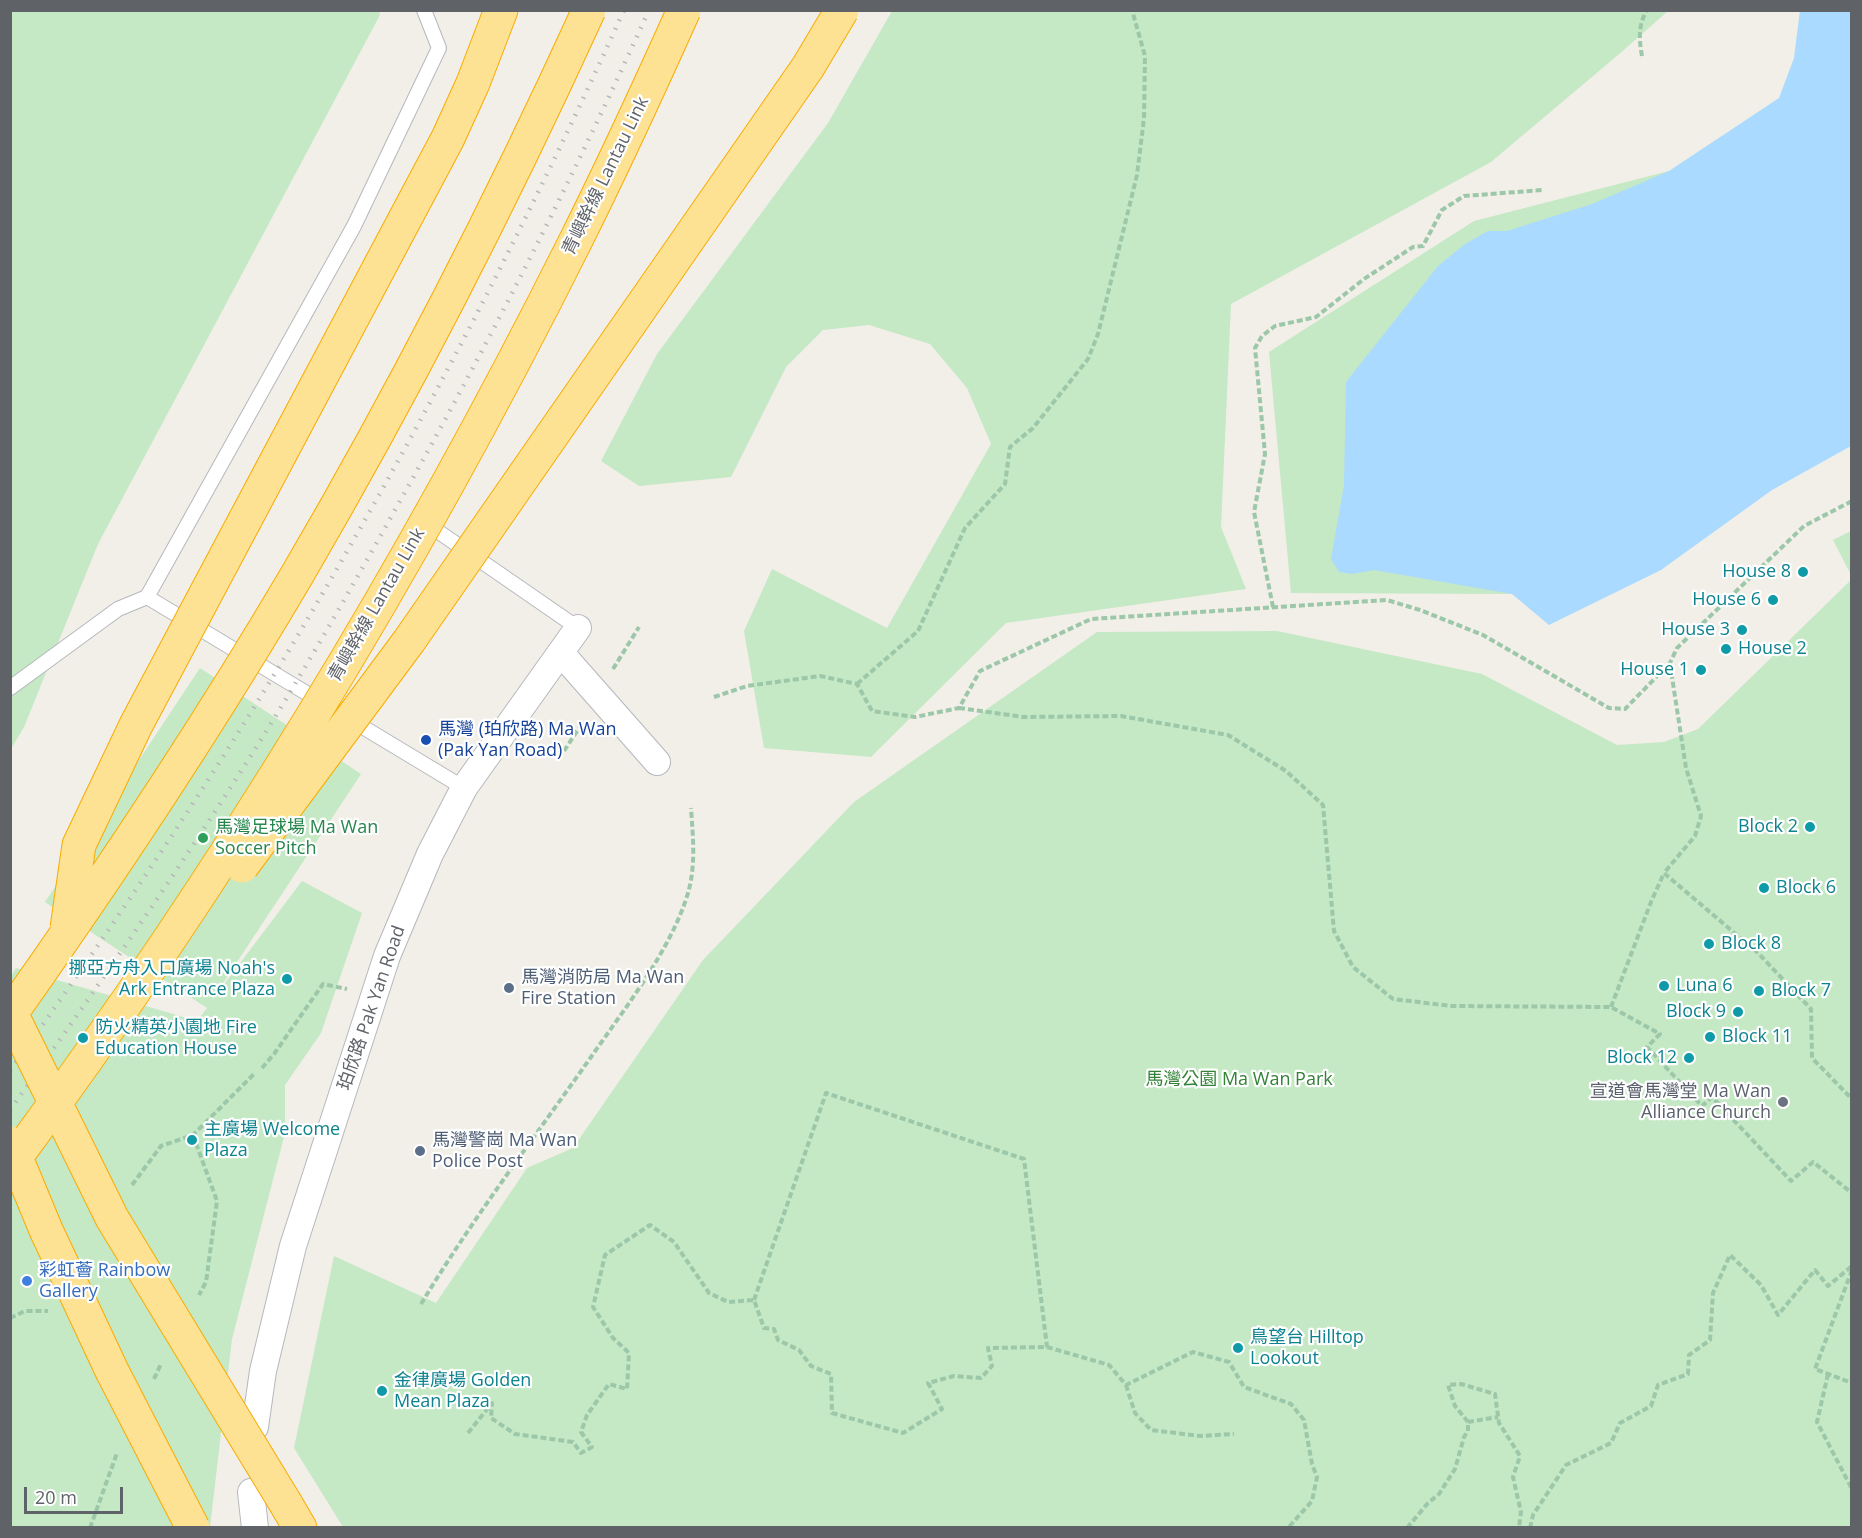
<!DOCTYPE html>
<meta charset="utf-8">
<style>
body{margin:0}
#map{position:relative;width:1862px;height:1538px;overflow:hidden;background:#f1efe8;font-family:"Open Sans",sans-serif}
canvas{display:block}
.frame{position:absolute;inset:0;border:12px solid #5f6368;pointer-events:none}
.scale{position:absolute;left:24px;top:1487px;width:99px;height:27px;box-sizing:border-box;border:3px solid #5f6368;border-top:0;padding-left:8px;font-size:18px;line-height:21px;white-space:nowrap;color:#5f6368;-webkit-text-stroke:4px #fff;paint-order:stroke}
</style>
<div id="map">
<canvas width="1862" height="1538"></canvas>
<div class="frame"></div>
<div class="scale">20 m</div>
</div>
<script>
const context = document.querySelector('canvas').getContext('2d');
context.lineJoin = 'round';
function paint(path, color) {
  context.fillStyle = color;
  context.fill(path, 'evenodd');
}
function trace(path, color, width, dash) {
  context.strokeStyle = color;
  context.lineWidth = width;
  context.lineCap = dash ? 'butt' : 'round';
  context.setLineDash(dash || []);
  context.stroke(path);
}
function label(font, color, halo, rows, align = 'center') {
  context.font = font + ' "Open Sans","Noto Sans TC",sans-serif';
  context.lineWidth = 4.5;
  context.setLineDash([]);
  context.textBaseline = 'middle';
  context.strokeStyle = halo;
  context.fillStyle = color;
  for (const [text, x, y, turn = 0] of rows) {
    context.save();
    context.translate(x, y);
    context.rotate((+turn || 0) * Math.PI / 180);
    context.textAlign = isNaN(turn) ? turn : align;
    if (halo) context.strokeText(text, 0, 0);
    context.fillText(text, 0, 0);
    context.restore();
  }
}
paint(new Path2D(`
 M 11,11 L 379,11 L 380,15 L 98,544 L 24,727 L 11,749 Z
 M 892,11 L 892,10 L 1668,11 L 1618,55 L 1491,162 L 1231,304 L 1221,527 L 1246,589 L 1006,623 L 871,757 L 764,748 L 744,631 L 772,569 L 887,628 L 991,444 L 967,388 L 930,344 L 869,325 L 823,330 L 786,367 L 731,477 L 639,486 L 601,461 L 657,354 L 828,123 Z
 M 1669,171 L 1513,594 L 1291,593 L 1269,352 L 1474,221 Z
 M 1851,531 L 1851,575 L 1833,540 Z
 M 1851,580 L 1851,1527 L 343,1527 L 294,1448 L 334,1256 L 436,1303 L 527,1168 L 573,1148 L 703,960 L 854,802 L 1097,632 L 1277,631 L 1482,674 L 1617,745 L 1664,742 L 1698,729 Z
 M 200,668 L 361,774 L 210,1003 L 302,881 L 362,913 L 321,1033 L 285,1085 L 285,1133 L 232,1339 L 210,1527 L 11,1528 L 11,976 L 16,968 L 197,1021 L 207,1008 L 45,902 Z`), '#c5e8c5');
paint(new Path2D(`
 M 1800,10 L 1851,11 L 1851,446 L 1772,490 L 1661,570 L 1549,625 L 1512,594 L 1374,570 L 1352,574 L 1339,572 L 1331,559 L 1344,485 L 1346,382 L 1438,266 L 1465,244 L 1488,231 L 1507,231 L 1592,204 L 1669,171 L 1779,98 L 1794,58 Z`), '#aadaff');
const lane = new Path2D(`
 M 436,530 L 578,628
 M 147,597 L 464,788
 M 10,688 L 118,609 L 147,597 L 354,226 L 439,48 L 424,10`);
const street = new Path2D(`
 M 561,653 L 657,762
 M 255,1427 L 263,1371 L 293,1246 L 387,956 L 430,854 L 464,788 L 578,628
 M 251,1492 L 255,1528`);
const highway = new Path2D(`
 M 245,520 L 448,138 L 473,83 L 501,10
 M 286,1504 L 300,1528`);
trace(lane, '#b5b8bc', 16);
trace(street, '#b5b8bc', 28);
trace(highway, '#f9ab00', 35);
trace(new Path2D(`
 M 1642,56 C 1639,39 1638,25 1647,10
 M 1273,607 L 1254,512 L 1265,454 L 1255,348 L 1262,336 L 1275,326 L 1316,317 L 1364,279 L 1413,247 L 1423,246 L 1442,210 L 1464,196 L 1543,190
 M 1670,664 L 1686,768 L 1701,816 L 1695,836 L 1664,873 L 1758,953 L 1811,1009 L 1812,1058 L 1852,1099
 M 613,669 L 639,627
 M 857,684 L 918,631 L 965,528 L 1005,484 L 1010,447 L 1033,428 L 1088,359 L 1098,334 L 1137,175 L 1144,118 L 1145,56 L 1132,10
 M 714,697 L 747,686 L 820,676 L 857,684 L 872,711 L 915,717 L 959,708 L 980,671 L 1091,619 L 1387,600 L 1420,610 L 1483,635 L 1609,708 L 1625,709 L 1670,663 L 1677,648 L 1804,526 L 1852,501
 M 959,708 L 1023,717 L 1121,716 L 1228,735 L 1286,771 L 1323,805 L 1334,931 L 1353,967 L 1393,999 L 1451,1006 L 1611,1007 L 1660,1034 L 1647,1047 L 1702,1106 L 1712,1097 L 1791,1181 L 1813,1162 L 1852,1193
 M 564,751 L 583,722
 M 1611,1007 L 1651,902 L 1664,873
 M 262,1068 L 274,1054 L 323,984 L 347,989
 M 193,1135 L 217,1201 L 206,1282 L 199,1295
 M 132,1185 L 161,1146 L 193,1135 L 255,1073
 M 1852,1270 L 1815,1369 L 1852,1383
 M 754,1300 L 826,1093 L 1024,1159 L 1047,1347
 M 421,1304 C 473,1218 534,1138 591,1057 C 625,1008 671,950 688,893 C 696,865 693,837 691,808
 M 10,1318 L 25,1311 L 48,1311
 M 1828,1374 L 1817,1422 L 1852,1489
 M 154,1379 L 161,1364
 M 1126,1385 L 1135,1413 L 1151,1430 L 1200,1436 L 1234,1434
 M 1468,1422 L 1498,1417
 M 468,1433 L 492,1403 L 491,1418 L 515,1434 L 573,1442 L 581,1453 L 592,1447 L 581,1432 L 587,1415 L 609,1384 L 627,1389 L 629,1353 L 613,1338 L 593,1307 L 605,1255 L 650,1225 L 674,1242 L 709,1293 L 728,1302 L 754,1300 L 764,1328 L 774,1329 L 778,1340 L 799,1350 L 811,1366 L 831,1374 L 832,1413 L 903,1433 L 942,1409 L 928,1383 L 954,1376 L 981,1378 L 992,1366 L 988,1348 L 1047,1347 L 1109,1365 L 1126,1385 L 1193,1352 L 1229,1362 L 1244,1387 L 1291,1404 L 1304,1420 L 1312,1464 L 1317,1477 L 1312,1501 L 1288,1528
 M 90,1528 L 117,1453
 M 1407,1528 L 1428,1503 L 1439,1494 L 1455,1469 L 1464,1437 L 1468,1431 L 1468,1422 L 1455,1406 L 1448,1385 L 1461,1384 L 1495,1394 L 1499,1423 L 1520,1456 L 1513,1477 L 1521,1512 L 1519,1528
 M 1530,1528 L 1533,1515 L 1566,1465 L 1611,1443 L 1620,1423 L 1651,1406 L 1658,1385 L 1688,1374 L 1689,1355 L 1710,1340 L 1713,1293 L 1730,1255 L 1761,1285 L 1778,1315 L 1815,1270 L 1828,1286 L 1852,1266`), '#9cc7a9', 4, [6, 3]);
trace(lane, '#fff', 14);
trace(street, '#fff', 26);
trace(highway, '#fde293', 33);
trace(new Path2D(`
 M 10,1071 C 121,915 228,756 324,591 C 434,403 534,209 624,10
 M 10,1110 C 87,1002 163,893 234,782 C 293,691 347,596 400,501 C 490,341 573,178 649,10`), '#b6b7b8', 4.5, [1.5, 8]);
const highwayBridge = new Path2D(`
 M 242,866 L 409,641 L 808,67 L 842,10
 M 67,928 L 79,845 L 136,725 L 245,520
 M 10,1011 L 112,1218 L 286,1504
 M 10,1015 C 111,872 208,726 297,575 C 404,392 501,203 589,10
 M 10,1143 L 46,1230 L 112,1371 L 193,1528
 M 10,1165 C 225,875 414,564 575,242 C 613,166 649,88 684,10`);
trace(highwayBridge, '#f9ab00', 35, []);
trace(highwayBridge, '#fde293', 33);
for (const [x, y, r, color] of [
 [1803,572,6,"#0f9aa8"],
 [1773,600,6,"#0f9aa8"],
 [1742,630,6,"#0f9aa8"],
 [1726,649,6,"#0f9aa8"],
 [1701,670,6,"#0f9aa8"],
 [426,740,6,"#1a4fb4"],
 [1810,827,6,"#0f9aa8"],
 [203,838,6,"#2e9e5b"],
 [1764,888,6,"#0f9aa8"],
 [1709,944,6,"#0f9aa8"],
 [287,979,6,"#0f9aa8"],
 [1664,986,6,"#0f9aa8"],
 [509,988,6,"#5c6f8a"],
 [1759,991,6,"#0f9aa8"],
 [1738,1012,6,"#0f9aa8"],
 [1710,1037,6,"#0f9aa8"],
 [83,1038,6,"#0f9aa8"],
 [1689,1058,6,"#0f9aa8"],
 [1783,1102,6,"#6b7280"],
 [192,1140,6,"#0f9aa8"],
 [420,1151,6,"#5c6f8a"],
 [27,1281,6,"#3f7fe0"],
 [1238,1348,6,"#0f9aa8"],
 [382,1391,6,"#0f9aa8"]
]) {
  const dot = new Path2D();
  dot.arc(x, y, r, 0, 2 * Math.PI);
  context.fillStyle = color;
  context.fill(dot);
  trace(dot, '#fff', 2);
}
label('18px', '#5f6368', '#fff', [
 ["青嶼幹線 Lantau Link",606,176,-64],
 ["青嶼幹線 Lantau Link",377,605,-60],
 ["珀欣路 Pak Yan Road",372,1008,-71]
]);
label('18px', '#0d838f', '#fff', [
 ["House 8",1791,572,"right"],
 ["House 6",1761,600,"right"],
 ["House 3",1730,630,"right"],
 ["House 2",1738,649],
 ["House 1",1689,670,"right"],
 ["Block 2",1798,827,"right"],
 ["Block 6",1776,888],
 ["Block 8",1721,944],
 ["挪亞方舟入口廣場 Noah's",275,969,"right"],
 ["Ark Entrance Plaza",275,990,"right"],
 ["Luna 6",1676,986],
 ["Block 7",1771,991],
 ["Block 9",1726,1012,"right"],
 ["防火精英小園地 Fire",95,1028],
 ["Education House",95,1049],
 ["Block 11",1722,1037],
 ["Block 12",1677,1058,"right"],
 ["主廣場 Welcome",204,1130],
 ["Plaza",204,1151],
 ["鳥望台 Hilltop",1250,1338],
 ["Lookout",1250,1359],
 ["金律廣場 Golden",394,1381],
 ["Mean Plaza",394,1402]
], 'left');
label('18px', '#164399', '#fff', [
 ["馬灣 (珀欣路) Ma Wan",438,730],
 ["(Pak Yan Road)",438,751]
], 'left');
label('18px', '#27864d', '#fff', [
 ["馬灣足球場 Ma Wan",215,828],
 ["Soccer Pitch",215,849]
], 'left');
label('18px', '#4e5e75', '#fff', [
 ["馬灣消防局 Ma Wan",521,978],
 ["Fire Station",521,999],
 ["馬灣警崗 Ma Wan",432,1141],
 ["Police Post",432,1162]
], 'left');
label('18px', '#348238', '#fff', [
 ["馬灣公園 Ma Wan Park",1239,1080]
]);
label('18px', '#5b616d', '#fff', [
 ["宣道會馬灣堂 Ma Wan",1771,1092],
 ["Alliance Church",1771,1113]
], 'right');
label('18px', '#366cbe', '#fff', [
 ["彩虹薈 Rainbow",39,1271],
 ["Gallery",39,1292]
], 'left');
</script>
